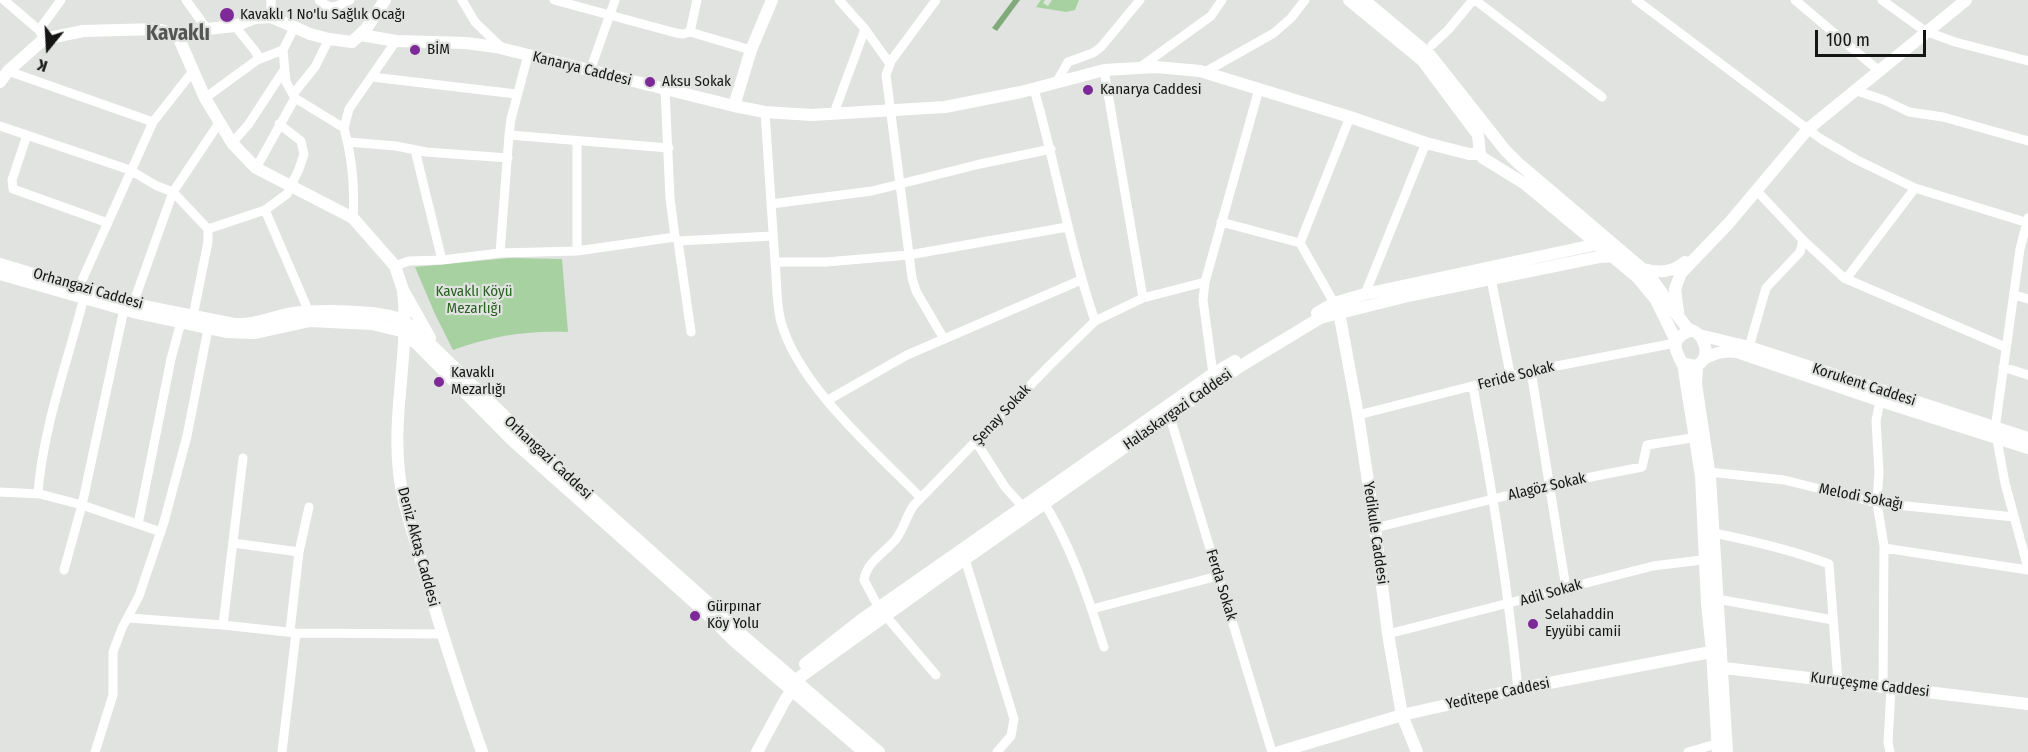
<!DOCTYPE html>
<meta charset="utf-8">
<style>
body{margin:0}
#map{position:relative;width:2028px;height:752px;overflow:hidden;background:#e0e3e0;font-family:"Fira Sans Condensed",sans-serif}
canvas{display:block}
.north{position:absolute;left:18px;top:18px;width:60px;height:60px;-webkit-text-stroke:4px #e0e3e0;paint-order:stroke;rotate:198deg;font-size:16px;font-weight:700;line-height:24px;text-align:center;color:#151614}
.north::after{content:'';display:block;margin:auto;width:21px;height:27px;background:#151614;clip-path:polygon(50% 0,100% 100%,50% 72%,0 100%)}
.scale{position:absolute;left:1815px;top:30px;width:111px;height:27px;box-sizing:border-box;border:3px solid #151614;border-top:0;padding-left:8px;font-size:18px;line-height:21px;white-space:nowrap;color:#151614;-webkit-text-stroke:4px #e0e3e0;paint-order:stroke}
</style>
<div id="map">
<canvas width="2028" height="752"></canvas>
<div class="north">K</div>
<div class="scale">100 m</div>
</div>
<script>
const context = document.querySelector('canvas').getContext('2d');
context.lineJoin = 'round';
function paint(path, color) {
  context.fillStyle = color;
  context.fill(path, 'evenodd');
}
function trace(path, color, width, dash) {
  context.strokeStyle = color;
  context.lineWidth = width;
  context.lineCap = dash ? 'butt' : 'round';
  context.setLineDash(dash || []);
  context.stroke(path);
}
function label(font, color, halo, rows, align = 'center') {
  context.font = font + ' "Fira Sans Condensed",sans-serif';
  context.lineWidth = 4.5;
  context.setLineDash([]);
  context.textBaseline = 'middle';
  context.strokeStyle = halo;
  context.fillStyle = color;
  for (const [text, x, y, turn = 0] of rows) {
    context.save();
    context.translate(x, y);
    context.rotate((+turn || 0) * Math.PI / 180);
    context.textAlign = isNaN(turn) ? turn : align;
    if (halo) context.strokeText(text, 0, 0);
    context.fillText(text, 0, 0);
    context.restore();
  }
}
paint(new Path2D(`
 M 1041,0 L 1045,0 L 1043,3 L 1048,6 L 1052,0 L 1079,0 L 1075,10 L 1066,12 L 1036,7 Z
 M 509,258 L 562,259 L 568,332 C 528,330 491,336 453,350 L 435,314 L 415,267 Z`), '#a7d1a1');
paint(new Path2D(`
 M 1013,0 L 1020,0 L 997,31 L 992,28 Z`), '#80aa7a');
trace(new Path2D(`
 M 4,0 L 39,30 L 44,39
 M 186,0 L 207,29
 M 271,0 L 271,17
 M 319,0 C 332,11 335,7 350,0
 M 462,0 L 475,22 L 503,49
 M 554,0 L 676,33 L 683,34 L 690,32 L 751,50
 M 839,0 L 865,29 L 890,64
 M 936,0 L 891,61 L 886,75 L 912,278 L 916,291 L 944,339
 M 1475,0 L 1602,97
 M 1636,0 L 1821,139 L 1857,160 L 1915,188 L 2028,223
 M 1795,0 L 1878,70
 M 1882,0 L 1925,31 L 1955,42 L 2028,61
 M 235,26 L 255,51 L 260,59
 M 294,28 L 283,50 L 286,82 L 295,98 L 344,128 C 352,157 355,188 353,218
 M 39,30 L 61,0
 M 690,32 L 697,0
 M 1432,45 L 1448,30 L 1473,0
 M 1139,68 L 1211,16 L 1222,0
 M 1104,70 L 1143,298
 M 8,71 L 153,122
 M 590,71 L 615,0
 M 1205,72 L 1274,33 L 1291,18 L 1305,0
 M 372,77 L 516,94
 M 1056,83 L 1068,62 L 1093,53 L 1101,47 L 1140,0
 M 1034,89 C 1056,166 1069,245 1095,321
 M 665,90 L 670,198 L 675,237 L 678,241
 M 1854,90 L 1884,100 L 1909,112 L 1943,117 L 2028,141
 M 294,93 L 315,67 L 329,39
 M 205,98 L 257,60 L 283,50
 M 765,112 L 775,262 L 826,262 L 909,255 L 1067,227
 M 834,113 L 865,29
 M 0,126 L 130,170 L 157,186 L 173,192 L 208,229 L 208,242 L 193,316
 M 344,128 L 349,109 L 396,41
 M 27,135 L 12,180 L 13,189 L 108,223
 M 509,135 L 511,119 L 528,55
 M 577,141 L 577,251
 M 348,142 L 396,146 L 426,152 L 508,158
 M 232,143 L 248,125 L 284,70
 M 415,150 L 442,260
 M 256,168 L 295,98
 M 1757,191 L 1803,240 L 1844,278 L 2005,347
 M 771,204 L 872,191 L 980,164 L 1051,149
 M 265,210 L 309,312
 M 2028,218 L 2020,249 L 1995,429 L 2005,483 L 2028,568
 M 1221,222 L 1300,243
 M 208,229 L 265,210 L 287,194 L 299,169 L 304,154 L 301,141 L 279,124
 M 500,253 L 509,135 L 669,148
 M 775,262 C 777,281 776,303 781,322 C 799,386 875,451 921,498
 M 395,266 L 409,261 L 442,260 L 500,253 L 577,251 L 675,237
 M 1491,279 L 1511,378
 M 1846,279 L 1915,188
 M 79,287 L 153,122 L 193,71
 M 1365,294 L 1426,143
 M 2014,295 L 2028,299
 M 84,297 C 68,361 43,427 38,493 L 40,494 L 82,505 L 124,309
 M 133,304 L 173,192 L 219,123
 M 1337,308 L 1300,243 L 1350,117
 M 691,332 L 678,241 L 773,236
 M 1749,347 L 1766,288 L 1800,252 L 1803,240
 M 2003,367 L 2028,375
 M 1531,371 L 1566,588
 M 1213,374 L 1203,300 L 1205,282 L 1259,89
 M 1473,387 C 1492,487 1508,587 1518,689
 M 828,400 L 907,355 L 1081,280
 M 1880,401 L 1876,421 L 1879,472 L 1877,503 L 1884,546 L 1883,687
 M 1358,415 L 1531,371 L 1675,343
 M 1170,417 L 1272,752
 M 976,442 L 1005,487 L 1023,507
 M 1709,472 L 1784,480 L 1877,503 L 2014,517
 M 0,492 L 40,494
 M 1041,498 C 1070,542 1088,597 1104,647
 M 138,524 L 171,359 L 181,322
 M 1375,528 L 1550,485 L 1642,467 L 1647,445 L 1698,437
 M 1714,533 C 1753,541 1792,550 1829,564 L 1838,682
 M 233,543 L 299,552
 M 1884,548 L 2028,570
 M 965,559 L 1014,719 L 1011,736 L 997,752
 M 64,570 L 82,505 L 161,532
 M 1717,599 L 1833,620
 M 879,608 L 864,580 C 867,561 885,553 896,539 C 904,529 906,516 914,505 L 1049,366 L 1095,321 L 1143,298 L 1205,282
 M 1092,609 L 1218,576
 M 885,615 L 936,675
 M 129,618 L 223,625 L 296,633 L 441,634
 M 223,625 L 243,458
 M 290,631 L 299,552 L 309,507
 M 1388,634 L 1653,566 L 1710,559
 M 95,752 L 113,695 L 113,652 L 122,628 L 139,596 L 164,522 L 187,436 L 208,329
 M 282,752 L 296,633
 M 1688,752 L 1723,742
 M 1890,752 L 1888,743 L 1891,688`), '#fff', 9);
trace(new Path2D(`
 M 1349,0 L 1422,60 L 1478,135 L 1480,154 L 1483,158 L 1525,184 L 1638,278 L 1656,300 L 1676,341
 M 1364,0 L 1430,55 L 1505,150 L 1518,163 L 1645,271 C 1662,290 1673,312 1690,331
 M 177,34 L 205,98 L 232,143 L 256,168 L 353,218 L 395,266 L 403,290 L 430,338
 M 361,35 L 396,41 L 466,43 L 496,47 L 734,106 L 765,112 L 812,115 L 945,107 L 1021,92 L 1104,70 L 1156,67 L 1200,71 L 1350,117 L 1426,143 L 1469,154 L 1480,154
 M 0,82 L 8,71 L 44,39 L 83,31 L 157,29 L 177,34 L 185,34 L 207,29 L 235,26 L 255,18 L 271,17 L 310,34 L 329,39 L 352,42 L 366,29 L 385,0
 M 734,106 L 751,50 L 772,0
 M 0,264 L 133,304 L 234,324 C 252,325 267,319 283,315 C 308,309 370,310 394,317 C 403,320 410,325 417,331 L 563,473 L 712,606 L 741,634 L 879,752
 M 1643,269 C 1658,273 1672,273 1685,262
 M 0,274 L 137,313 L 226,332 L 255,333 L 310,321 L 372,324 L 401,331 L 419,346 L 512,440 L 704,611 L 734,641 L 864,752
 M 403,290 C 410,351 392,411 399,472 C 402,502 413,532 421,561 C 439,626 460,689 482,752
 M 1339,312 L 1358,415 L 1375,528 L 1388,634 L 1402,715 L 1417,752
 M 1678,312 L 1675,289 L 1681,273 L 1729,223 L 1808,129 L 1966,0
 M 1317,313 L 1334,303 L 1365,294 L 1598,244
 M 1692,330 C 1706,337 1712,358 1696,366 L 1682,363 C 1673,347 1671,338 1692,330 Z
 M 1699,335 L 1749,347 L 2028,438
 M 1705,358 C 1716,353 1725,350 1737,352 L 1878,400 L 2028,448
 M 1683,364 L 1701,476 L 1707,604 L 1712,651 L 1718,752
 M 1697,366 L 1696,384 L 1710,477 L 1727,752
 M 805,664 L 861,620 L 1213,374 L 1235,361
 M 1716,667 L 2028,704
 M 757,752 L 784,702 L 800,677 L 945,573 L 1239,367 L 1320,318 L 1412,295 L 1599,257 L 1613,256
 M 1279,752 L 1402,715 L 1518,689 L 1721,650`), '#fff', 12);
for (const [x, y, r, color] of [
 [227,15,8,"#7e2998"],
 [415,50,6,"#7e2998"],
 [650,82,6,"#7e2998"],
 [1088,90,6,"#7e2998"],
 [439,382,6,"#7e2998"],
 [695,616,6,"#7e2998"],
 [1533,624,6,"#7e2998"]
]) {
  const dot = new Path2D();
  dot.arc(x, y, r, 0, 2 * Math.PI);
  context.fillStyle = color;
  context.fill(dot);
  trace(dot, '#e0e3e0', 2);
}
label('15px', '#151614', '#e0e3e0', [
 ["Kavaklı 1 No'lu Sağlık Ocağı",240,15],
 ["BİM",427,50],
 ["Aksu Sokak",662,82],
 ["Kanarya Caddesi",1100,90],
 ["Kavaklı",451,373],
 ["Mezarlığı",451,390],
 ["Gürpınar",707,607],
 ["Köy Yolu",707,624],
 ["Selahaddin",1545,615],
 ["Eyyübi camii",1545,632]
], 'left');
label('15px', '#151614', '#e0e3e0', [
 ["Kanarya Caddesi",582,69,14],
 ["Orhangazi Caddesi",88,289,16],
 ["Feride Sokak",1516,376,-14],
 ["Korukent Caddesi",1864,385,18],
 ["Halaskargazi Caddesi",1178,410,-35],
 ["Şenay Sokak",1002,415,-47],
 ["Orhangazi Caddesi",548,458,43],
 ["Alagöz Sokak",1547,487,-13],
 ["Melodi Sokağı",1861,497,11],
 ["Yedikule Caddesi",1375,533,82],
 ["Deniz Aktaş Caddesi",418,547,75],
 ["Ferda Sokak",1221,585,73],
 ["Adil Sokak",1551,593,-16],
 ["Kuruçeşme Caddesi",1870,685,7],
 ["Yeditepe Caddesi",1498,694,-12]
]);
label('15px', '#2b6223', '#e0e3e0', [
 ["Kavaklı Köyü",474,292],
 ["Mezarlığı",474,309]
]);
label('bold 21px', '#535653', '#e0e3e0', [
 ["Kavaklı",178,34]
]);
</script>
